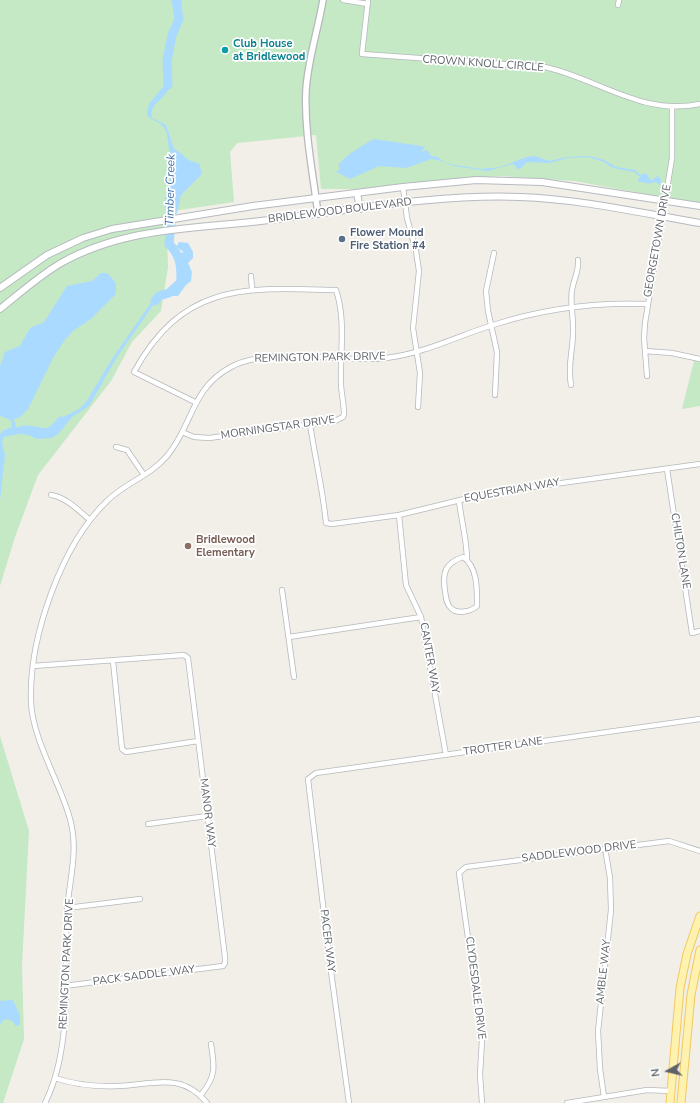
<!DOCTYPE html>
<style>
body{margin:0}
#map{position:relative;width:700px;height:1103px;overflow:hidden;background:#f1efe8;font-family:"Nunito Sans",sans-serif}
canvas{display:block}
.north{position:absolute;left:648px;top:1051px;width:40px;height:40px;-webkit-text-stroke:3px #fff;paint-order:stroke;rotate:262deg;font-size:11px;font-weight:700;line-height:16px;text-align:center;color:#5f6368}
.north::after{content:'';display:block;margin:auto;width:14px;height:18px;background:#5f6368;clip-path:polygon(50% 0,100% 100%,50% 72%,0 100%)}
</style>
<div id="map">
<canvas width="700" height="1103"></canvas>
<div class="north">N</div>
</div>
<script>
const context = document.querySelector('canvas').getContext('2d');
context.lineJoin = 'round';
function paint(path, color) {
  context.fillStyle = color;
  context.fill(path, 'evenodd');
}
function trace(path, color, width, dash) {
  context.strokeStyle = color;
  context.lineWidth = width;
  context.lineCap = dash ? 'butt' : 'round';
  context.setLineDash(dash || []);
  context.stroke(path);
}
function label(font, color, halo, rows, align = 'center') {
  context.font = font + ' "Nunito Sans",sans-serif';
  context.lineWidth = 3.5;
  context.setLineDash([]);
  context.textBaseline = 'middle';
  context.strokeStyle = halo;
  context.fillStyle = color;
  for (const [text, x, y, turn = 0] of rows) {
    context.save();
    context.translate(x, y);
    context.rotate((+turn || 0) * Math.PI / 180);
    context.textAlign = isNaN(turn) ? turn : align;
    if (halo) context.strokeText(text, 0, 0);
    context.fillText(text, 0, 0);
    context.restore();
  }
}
paint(new Path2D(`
 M 0,0 L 700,0 L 700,204 L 574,181 L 502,176 L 450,179 L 357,189 L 321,189 L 316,135 L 237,143 L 230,152 L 234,202 L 166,212 L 168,267 L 161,311 L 132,342 L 111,381 L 38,475 L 15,537 L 0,586 Z
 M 694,361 L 700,362 L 700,406 L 682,409 Z
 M 0,736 L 29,831 L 22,965 L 24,1039 L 3,1103 L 0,1103 Z`), '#c5e8c5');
paint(new Path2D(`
 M 176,0 L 181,0 C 185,20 173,37 171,57 C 170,67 173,81 168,90 C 162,101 149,104 152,118 L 166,125 L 174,149 C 185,154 184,161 199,163 L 202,174 L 181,195 L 177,213 L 170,213 L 164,206 C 164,199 167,192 169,185 C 171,173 170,140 165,129 C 161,121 151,122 147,114 L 149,104 L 167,82 L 171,46 L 175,30 L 180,21 Z
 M 374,139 L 421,146 L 425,147 L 421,152 L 427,150 L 431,156 L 437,157 L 446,163 L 454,165 L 482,169 L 500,167 L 527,157 L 535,156 L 549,161 L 567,157 L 589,156 L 604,160 L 616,167 L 635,170 L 640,175 L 646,173 L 651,181 L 657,176 L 661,179 L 660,185 L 655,182 C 645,185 645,182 637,181 L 640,177 L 634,172 L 613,168 L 604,162 L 588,157 L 567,158 L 550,163 L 527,162 C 523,165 523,169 516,169 L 516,166 L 512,164 L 488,171 L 453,166 L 438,160 L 431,159 L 406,168 L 379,166 L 350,179 L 336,172 L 339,170 L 339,164 C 348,154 361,146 374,139 Z
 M 179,242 L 188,243 L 193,252 L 193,258 L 188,263 L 192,272 L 191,281 L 186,285 L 178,296 L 166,296 L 158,298 L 117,357 L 89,406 L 72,417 L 59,433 L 52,438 L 37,439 L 24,433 L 4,437 L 2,442 L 5,455 L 0,500 L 0,434 L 2,431 L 12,427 L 11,420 L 0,416 L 0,366 L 5,352 L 20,346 L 30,328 L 44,322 L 67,286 L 92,281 L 101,273 L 107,273 L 116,283 L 116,294 L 92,318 L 73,331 L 64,341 L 53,358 L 28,409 L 20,417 L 14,419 L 16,427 L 29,426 L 40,434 L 50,433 L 61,418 L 79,409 L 86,402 L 112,359 L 155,297 L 168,295 L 179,276 L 183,274 L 184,268 L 182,264 L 178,264 L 177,254 L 184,252 L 176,247 Z
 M 13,1000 L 20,1015 L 20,1025 L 16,1026 L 12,1021 L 6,1019 L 2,1021 L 0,1025 L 0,1001 Z`), '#aadaff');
trace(new Path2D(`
 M 168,85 L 167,61 L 172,35 L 179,19 L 176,0
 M 155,301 L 159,296 L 169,293 L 181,282 C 181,266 181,256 169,244 L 173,202
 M 24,430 C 43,429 47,441 61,421`), '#aadaff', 9);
const minor = new Path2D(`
 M 343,0 L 368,4
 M 368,0 L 362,54 L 545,67 C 599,79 641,116 700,104
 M 618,5 L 619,0
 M 403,187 L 407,218 L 416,251 L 419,271 L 413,328 L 420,373 L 418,407
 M 494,253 L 486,291 L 488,311 L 497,352 L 495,395
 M 251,276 L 252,289
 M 645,351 L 672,353 L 700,359
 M 647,376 L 644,338 L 645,323 L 672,158 L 672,107
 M 571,385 C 567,362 574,349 573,327 C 573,314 570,302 572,290 C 574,279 579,271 578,260
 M 310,424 C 315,458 323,490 326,523 L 332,524 L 399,515 L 489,493 L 700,464
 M 182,432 L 194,437 L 209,438 L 335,421 L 343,417 L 344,414 C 344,403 341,393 341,383 C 340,353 346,319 336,290 C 246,288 184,281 134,372 L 195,402
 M 116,447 L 127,450 L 144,475
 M 667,469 L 692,633 L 700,631
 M 51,495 C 66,497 79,511 90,520
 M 459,500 C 461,520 467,540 467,560
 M 399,515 L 406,585 L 421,617 L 446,755
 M 463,557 C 478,567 477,590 477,606 C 472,611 457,615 451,608 C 446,604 446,597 445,591 C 442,573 445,563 463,557 Z
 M 282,590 L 294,677
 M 289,637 L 421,617
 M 113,661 L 122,749 L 126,752 L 198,741
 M 33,666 L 184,655 L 188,658 L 225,957 L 225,963 L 223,966 L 64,986
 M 148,824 L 207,816
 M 67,908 L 140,899
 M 55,1078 C 76,1085 96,1087 118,1086 C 152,1085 181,1071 207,1103
 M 200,1096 C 216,1077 215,1068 211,1044
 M 604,1097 L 600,1069 L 598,1031 L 611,910 L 610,878 L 605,848
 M 45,1103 C 73,1047 64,974 67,912 C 69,880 79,851 70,819 C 60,782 32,739 31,701 C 29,638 61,545 107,501 C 125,483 150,476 167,456 C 193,425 191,388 231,367 C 269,346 341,363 386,358 C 423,354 457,336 493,325 C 545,308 593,302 647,304
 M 349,1103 L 330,964 L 308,779 L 316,773 L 700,719
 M 482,1103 L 480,1075 L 482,1039 L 459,873 L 466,867 L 669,841 L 700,851
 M 567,1103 L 647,1090 L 671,1091`);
const tertiary = new Path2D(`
 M 318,214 C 313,173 304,131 306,90 C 308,59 318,30 323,0`);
const secondary = new Path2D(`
 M 357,193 L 360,209
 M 0,288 L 47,255 L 83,238 L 112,229 L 253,206 L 403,187 L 476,180 L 542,182 L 700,206
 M 0,309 C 20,293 39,276 61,263 C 128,225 203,229 277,219 C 357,209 439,194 520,197 C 580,199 641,213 700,223`);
const primary = new Path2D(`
 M 670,1103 L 680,988 L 687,954 L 700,916
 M 681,1103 L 691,995 L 700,950`);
trace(minor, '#b5b8bc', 6);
trace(tertiary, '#b5b8bc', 8);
trace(secondary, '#b6babf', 8);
trace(primary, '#f2c960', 9);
trace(minor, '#fff', 4.5);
trace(tertiary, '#fff', 5.5);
trace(secondary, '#fff', 6);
trace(primary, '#fff2af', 7);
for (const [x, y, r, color] of [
 [225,50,4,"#0f9aa8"],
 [342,239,4,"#5c6f8a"],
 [188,546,4,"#8d6e63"]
]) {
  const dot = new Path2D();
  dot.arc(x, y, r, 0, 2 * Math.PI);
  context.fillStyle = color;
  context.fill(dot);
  trace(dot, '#fff', 1.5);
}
label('bold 11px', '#0d838f', '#fff', [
 ["Club House",233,44],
 ["at Bridlewood",233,57]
], 'left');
label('11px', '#5f6368', '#fff', [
 ["CROWN KNOLL CIRCLE",483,64,4],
 ["BRIDLEWOOD BOULEVARD",340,211,-7],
 ["GEORGETOWN DRIVE",658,241,-80],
 ["REMINGTON PARK DRIVE",320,358,-1],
 ["MORNINGSTAR DRIVE",278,428,-8],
 ["EQUESTRIAN WAY",512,491,-10],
 ["CHILTON LANE",680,551,81],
 ["CANTER WAY",429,658,80],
 ["TROTTER LANE",503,747,-8],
 ["MANOR WAY",207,813,83],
 ["SADDLEWOOD DRIVE",579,852,-7],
 ["PACER WAY",327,941,83],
 ["REMINGTON PARK DRIVE",67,964,-87],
 ["AMBLE WAY",604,972,-84],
 ["PACK SADDLE WAY",144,976,-7],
 ["CLYDESDALE DRIVE",475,988,83]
]);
label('bold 11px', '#4e5e75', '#fff', [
 ["Flower Mound",350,233],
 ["Fire Station #4",350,246]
], 'left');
label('bold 11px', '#785e54', '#fff', [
 ["Bridlewood",196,540],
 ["Elementary",196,553]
], 'left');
label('italic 12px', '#4174aa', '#fff', [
 ["Timber Creek",171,190,-89]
]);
</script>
